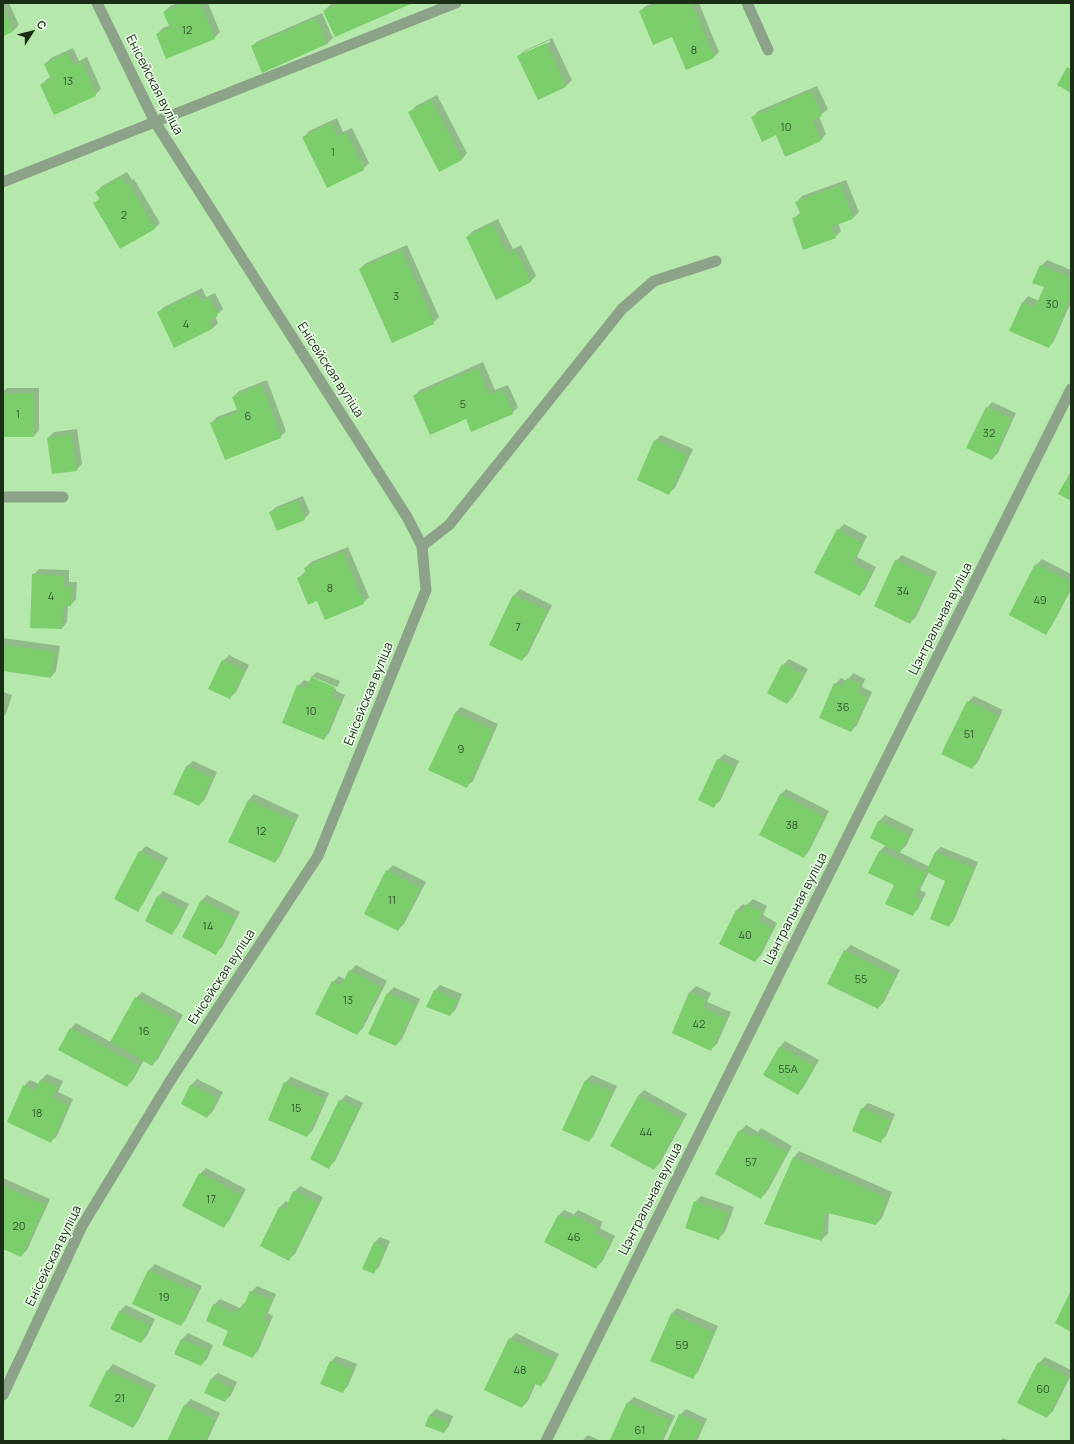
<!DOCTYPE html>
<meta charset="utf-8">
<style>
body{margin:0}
#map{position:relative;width:1074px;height:1444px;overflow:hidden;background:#b5e9ab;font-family:Manrope,sans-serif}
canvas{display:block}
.frame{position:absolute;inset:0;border:4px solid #1a2e16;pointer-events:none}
.north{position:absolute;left:12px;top:12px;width:40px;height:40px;-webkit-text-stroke:3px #effeec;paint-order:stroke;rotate:54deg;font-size:11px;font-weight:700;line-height:16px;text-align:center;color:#1a2e16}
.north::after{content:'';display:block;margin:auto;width:14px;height:18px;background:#1a2e16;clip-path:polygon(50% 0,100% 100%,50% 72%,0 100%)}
</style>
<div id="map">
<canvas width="1074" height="1444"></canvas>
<div class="frame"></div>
<div class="north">С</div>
</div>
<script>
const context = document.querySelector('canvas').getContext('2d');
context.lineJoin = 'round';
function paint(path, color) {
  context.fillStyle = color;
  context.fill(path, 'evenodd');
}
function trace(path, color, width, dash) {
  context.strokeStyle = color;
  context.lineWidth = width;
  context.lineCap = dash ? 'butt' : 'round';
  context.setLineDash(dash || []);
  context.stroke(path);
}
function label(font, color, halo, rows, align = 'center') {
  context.font = font + ' Manrope,sans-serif';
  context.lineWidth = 3;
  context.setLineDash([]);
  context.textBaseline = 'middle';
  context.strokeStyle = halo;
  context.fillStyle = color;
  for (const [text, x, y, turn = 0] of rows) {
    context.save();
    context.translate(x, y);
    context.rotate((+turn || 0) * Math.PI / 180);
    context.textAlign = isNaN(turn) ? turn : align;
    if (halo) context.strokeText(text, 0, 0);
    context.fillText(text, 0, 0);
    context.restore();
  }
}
paint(new Path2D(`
 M 3,3 L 9,3 L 19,25 L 13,31 L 3,35 Z
 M 178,3 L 208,3 L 220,32 L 214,38 L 157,34 L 163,28 L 170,25 L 164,12 L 170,6 Z
 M 334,3 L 410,3 L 324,11 L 330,5 Z
 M 653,3 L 699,3 L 719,52 L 713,58 L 673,35 L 640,11 L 646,6 Z
 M 322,13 L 333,38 L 327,44 L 252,46 L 258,41 Z
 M 552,38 L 572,80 L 566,86 L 538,99 L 518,57 L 524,51 ZM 550,40 L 550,42 L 524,54 L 524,52 Z
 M 73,48 L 79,61 L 87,57 L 101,89 L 95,95 L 41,85 L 47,79 L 51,77 L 45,64 L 51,58 Z
 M 817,86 L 828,109 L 819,116 L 826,134 L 821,140 L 785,155 L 776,134 L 753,117 L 758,111 Z
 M 437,95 L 467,153 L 462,159 L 440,170 L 410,112 L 416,106 Z
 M 337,118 L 343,132 L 352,128 L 369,163 L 363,169 L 304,137 L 309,131 Z
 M 127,172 L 132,180 L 134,179 L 160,223 L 154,229 L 95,203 L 100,198 L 96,192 L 102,186 Z
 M 846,180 L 859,212 L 853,218 L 838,223 L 841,231 L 835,237 L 793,219 L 801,212 L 797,202 L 802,196 Z
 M 498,219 L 513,249 L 521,245 L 536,276 L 530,282 L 467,237 L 473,231 Z
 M 407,245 L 439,317 L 433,323 L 360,269 L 366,263 Z
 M 1047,260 L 1071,270 L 1071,302 L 1054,341 L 1049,347 L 1023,302 L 1028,296 L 1039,301 L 1045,287 L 1041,266 Z
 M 202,288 L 206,297 L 215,293 L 223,309 L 215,316 L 218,323 L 212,329 L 158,313 L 164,307 Z
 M 483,362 L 495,390 L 508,385 L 518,407 L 512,413 L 466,418 L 414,396 L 420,390 Z
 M 267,380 L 286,431 L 280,437 L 211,423 L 217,417 L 238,409 L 233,397 L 239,391 Z
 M 7,388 L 39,388 L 39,430 L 34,436 L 3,436 L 3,392 Z
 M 992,402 L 1016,413 L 998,453 L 992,459 L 987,408 Z
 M 77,429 L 82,464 L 76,470 L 48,438 L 54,432 Z
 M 661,435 L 693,449 L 675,488 L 669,493 L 655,441 Z
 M 303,496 L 310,513 L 304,519 L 270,513 L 276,507 Z
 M 844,524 L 867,536 L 857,557 L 876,567 L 865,589 L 859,595 L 838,530 Z
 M 348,547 L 369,597 L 363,603 L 318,600 L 298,578 L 306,571 L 305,568 L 311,562 Z
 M 902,555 L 937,572 L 916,617 L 910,623 L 896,561 Z
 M 1042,559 L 1071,574 L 1071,590 L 1051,627 L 1045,633 L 1010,614 L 1036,565 Z
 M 39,569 L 69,570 L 69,582 L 77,582 L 76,599 L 71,605 L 68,605 L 67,622 L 62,628 L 33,575 Z
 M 520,589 L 552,605 L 528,654 L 522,660 L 490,644 L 514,595 Z
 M 3,638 L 60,646 L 56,671 L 51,677 L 3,670 Z
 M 229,655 L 249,665 L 236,692 L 230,698 L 223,661 Z
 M 789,659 L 808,669 L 793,697 L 787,703 L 768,693 L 783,665 Z
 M 317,672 L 340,681 L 337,687 L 313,677 L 313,679 L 336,689 L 336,691 L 345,695 L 329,733 L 324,739 L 298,686 L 304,680 L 310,682 L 311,677 Z
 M 853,673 L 865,679 L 862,687 L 872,692 L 857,725 L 851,731 L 835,684 L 841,678 L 847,681 Z
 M 3,692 L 12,695 L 6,714 L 3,717 Z
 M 974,696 L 1003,710 L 978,762 L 972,768 L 968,702 Z
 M 461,707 L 498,724 L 473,781 L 467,786 L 430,769 L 455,713 Z
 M 724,754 L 739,761 L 720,801 L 714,806 L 718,760 Z
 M 193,761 L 217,772 L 205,799 L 199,805 L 174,793 L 187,766 Z
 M 786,789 L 829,811 L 809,851 L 804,857 L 780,795 Z
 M 254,794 L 299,815 L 280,856 L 275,862 L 230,842 L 249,800 Z
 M 885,815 L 914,829 L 906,846 L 899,852 L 930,867 L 935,852 L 941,847 L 978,862 L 954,920 L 948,926 L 947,880 L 929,872 L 920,890 L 926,893 L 918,909 L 912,915 L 895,885 L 879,852 L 886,845 L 871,838 L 879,821 Z
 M 146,846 L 168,858 L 143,904 L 138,910 L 140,852 Z
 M 393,865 L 426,882 L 404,924 L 398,930 L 387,871 Z
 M 163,891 L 189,904 L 177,927 L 172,933 L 158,897 Z
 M 207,895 L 240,912 L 222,947 L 216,953 L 201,901 Z
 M 753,899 L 767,906 L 763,915 L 777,923 L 761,955 L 755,961 L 720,943 L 737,910 L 743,904 L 746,906 Z
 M 851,945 L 900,970 L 884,1002 L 878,1008 L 845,951 Z
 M 356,965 L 387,981 L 363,1028 L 357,1034 L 333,982 L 339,976 L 346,980 L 350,971 Z
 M 440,985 L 462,994 L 456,1009 L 450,1015 L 434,991 Z
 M 696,986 L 711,993 L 707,1002 L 731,1012 L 717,1044 L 711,1049 L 673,1032 L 690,992 Z
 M 394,987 L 420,999 L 402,1039 L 396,1045 L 370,1033 L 388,993 Z
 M 142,992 L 183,1015 L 158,1059 L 152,1065 L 144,1060 L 133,1080 L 127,1086 L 71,1028 L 76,1023 L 111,1042 L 136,998 Z
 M 785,1041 L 819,1060 L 803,1088 L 798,1093 L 764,1075 L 780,1047 Z
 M 47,1074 L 63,1081 L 58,1092 L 73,1099 L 57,1136 L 51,1141 L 24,1086 L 30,1080 L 39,1084 L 41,1080 Z
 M 592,1075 L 617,1086 L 594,1135 L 589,1141 L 586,1080 Z
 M 291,1077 L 329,1093 L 313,1130 L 307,1136 L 285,1083 Z
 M 197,1079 L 223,1092 L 213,1111 L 207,1117 L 182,1104 L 191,1085 Z
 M 644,1090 L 687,1114 L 660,1163 L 654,1169 L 638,1096 Z
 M 346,1095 L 363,1103 L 335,1161 L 329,1167 L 340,1101 Z
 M 868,1103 L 895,1114 L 886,1136 L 880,1141 L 862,1109 Z
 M 746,1125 L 758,1132 L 761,1128 L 792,1146 L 767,1192 L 761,1198 L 740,1131 Z
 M 799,1151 L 892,1192 L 882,1218 L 876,1224 L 829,1212 L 828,1234 L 822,1239 L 765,1223 L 794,1157 Z
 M 206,1168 L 246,1189 L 229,1221 L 223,1227 L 200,1174 Z
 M 3,1178 L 50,1199 L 27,1250 L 21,1256 L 3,1248 Z
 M 300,1186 L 323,1197 L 295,1254 L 289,1259 L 261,1246 L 280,1207 L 286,1201 L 289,1203 L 294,1192 Z
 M 701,1196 L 734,1207 L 725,1232 L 719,1238 L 695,1202 Z
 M 564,1210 L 574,1214 L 578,1210 L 603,1222 L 600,1228 L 615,1236 L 602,1262 L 596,1267 L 559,1215 Z
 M 380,1237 L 390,1241 L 379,1267 L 373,1273 L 374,1243 Z
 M 155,1264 L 202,1286 L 186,1319 L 181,1325 L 133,1303 L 149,1270 Z
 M 257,1286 L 276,1294 L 268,1313 L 273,1316 L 258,1351 L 252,1357 L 230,1330 L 214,1305 L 220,1299 L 240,1308 L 244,1303 L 246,1304 L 251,1292 Z
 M 126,1305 L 155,1319 L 147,1336 L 141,1342 L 112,1328 L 120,1311 Z
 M 677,1308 L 718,1326 L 698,1372 L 692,1378 L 652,1360 L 671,1314 Z
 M 188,1333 L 213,1345 L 207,1359 L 201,1365 L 175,1354 L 182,1339 Z
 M 516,1333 L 559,1354 L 546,1380 L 541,1386 L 536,1383 L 528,1401 L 522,1407 L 510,1339 Z
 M 336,1356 L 357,1364 L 348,1386 L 342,1392 L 331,1362 Z
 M 1045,1357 L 1071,1370 L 1071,1375 L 1053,1411 L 1047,1417 L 1039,1363 Z
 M 113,1364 L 156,1385 L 138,1421 L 133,1427 L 90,1406 L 108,1370 Z
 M 218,1373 L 237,1382 L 231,1395 L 225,1401 L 212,1378 Z
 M 634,1397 L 675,1416 L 663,1441 L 615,1441 L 628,1403 Z
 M 191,1399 L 220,1413 L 207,1441 L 168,1441 L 185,1405 Z
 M 436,1409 L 453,1416 L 449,1426 L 444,1432 L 426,1426 L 430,1415 Z
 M 686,1409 L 707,1419 L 697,1441 L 668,1441 L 680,1415 Z
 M 588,1435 L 601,1441 L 582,1441 Z
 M 1003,1438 L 1010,1441 L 1000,1441 Z`), '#0003');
paint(new Path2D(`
 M 184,3 L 200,3 L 215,39 L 166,59 L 156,34 L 170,28 L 163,12 Z
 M 340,3 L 413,3 L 335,37 L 323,11 Z
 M 659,3 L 691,3 L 714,58 L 686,70 L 672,37 L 653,45 L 639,11 Z
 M 3,7 L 13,32 L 3,36 Z
 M 316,18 L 327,44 L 262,73 L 251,46 Z
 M 546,43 L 566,87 L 538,100 L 517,56 Z
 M 67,53 L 73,66 L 81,62 L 96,96 L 54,115 L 40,85 L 51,79 L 44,64 Z
 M 1067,67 L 1071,69 L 1071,93 L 1057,85 Z
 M 811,91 L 822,116 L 812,120 L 821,141 L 785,157 L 776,135 L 762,142 L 751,117 Z
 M 431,100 L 462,160 L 439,172 L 408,112 Z
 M 331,123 L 337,137 L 346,133 L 364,170 L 327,188 L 302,137 Z
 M 121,177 L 126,185 L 128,184 L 155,229 L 120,249 L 93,203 L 100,199 L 95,192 Z
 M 840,185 L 853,219 L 831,227 L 836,238 L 803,250 L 792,218 L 801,215 L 795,202 Z
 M 492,224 L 507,254 L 515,250 L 531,282 L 496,300 L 466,237 Z
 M 401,250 L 434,324 L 392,343 L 359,269 Z
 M 1040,265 L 1071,278 L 1071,296 L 1049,348 L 1009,331 L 1022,302 L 1035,307 L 1044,287 L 1032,283 Z
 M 196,294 L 200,302 L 209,298 L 218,316 L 208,321 L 212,329 L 174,348 L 157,312 Z
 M 477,368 L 489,395 L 502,390 L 513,414 L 471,432 L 466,419 L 430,435 L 413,396 Z
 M 261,385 L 281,438 L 225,460 L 210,423 L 238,412 L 232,397 Z
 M 34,393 L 34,437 L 3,437 L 3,394 Z
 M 986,407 L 1011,419 L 992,460 L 966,448 Z
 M 71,435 L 77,471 L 52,474 L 47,438 Z
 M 654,440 L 687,455 L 669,495 L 637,480 Z
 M 1071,471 L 1071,501 L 1058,494 Z
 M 297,501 L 305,520 L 277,531 L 269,512 Z
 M 837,529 L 862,543 L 852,563 L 871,573 L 860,596 L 814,573 Z
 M 342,552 L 364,604 L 325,620 L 317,601 L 308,605 L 297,578 L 306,574 L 304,568 Z
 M 895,560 L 932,578 L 910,624 L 874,606 Z
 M 1035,564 L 1071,582 L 1071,587 L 1046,635 L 1009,615 Z
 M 32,574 L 64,576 L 64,587 L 71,587 L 71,606 L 63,606 L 62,629 L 30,628 Z
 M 513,595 L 547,611 L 522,661 L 489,645 Z
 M 3,645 L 55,652 L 51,678 L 3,671 Z
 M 222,660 L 244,671 L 230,699 L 208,689 Z
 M 782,664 L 803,675 L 787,704 L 767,693 Z
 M 311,677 L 335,687 L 331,697 L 340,701 L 324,740 L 282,723 L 297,685 L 306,689 Z
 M 847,678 L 860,685 L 857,693 L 867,698 L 851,732 L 819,718 L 834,683 L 842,687 Z
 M 967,701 L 998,716 L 972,769 L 941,754 Z
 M 455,713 L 493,730 L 467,788 L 428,770 Z
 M 717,759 L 734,767 L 714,808 L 698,800 Z
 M 186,766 L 212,778 L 199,806 L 173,794 Z
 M 780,794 L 824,817 L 804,858 L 759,835 Z
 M 248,800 L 294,821 L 275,863 L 228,842 Z
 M 878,821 L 908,835 L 900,853 L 870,838 Z
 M 139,851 L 163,864 L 138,912 L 114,899 Z
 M 879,851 L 926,873 L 915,896 L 921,899 L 913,916 L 885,904 L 894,885 L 868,873 Z
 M 935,852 L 973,868 L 949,927 L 930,919 L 945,881 L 926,872 Z
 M 386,870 L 420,888 L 398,931 L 364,914 Z
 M 157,896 L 184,910 L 172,935 L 145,921 Z
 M 201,900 L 235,918 L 216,955 L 182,937 Z
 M 746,904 L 762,912 L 758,921 L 772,929 L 755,962 L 719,944 L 736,910 L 742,913 Z
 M 844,950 L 895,976 L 878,1009 L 827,984 Z
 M 349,970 L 381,987 L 357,1035 L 315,1014 L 332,981 L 341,986 Z
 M 434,990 L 457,1000 L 450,1016 L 426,1007 Z
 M 689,992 L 706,999 L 702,1008 L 726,1018 L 711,1051 L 672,1033 Z
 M 387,993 L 415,1005 L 396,1046 L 368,1034 Z
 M 135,997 L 177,1021 L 152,1066 L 110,1042 Z
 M 70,1028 L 139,1066 L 127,1087 L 58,1050 Z
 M 779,1047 L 814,1066 L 798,1095 L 763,1075 Z
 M 40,1080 L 57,1087 L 52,1098 L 68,1105 L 51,1143 L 7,1122 L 23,1085 L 35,1091 Z
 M 585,1080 L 612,1092 L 589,1142 L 562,1130 Z
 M 284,1082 L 324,1099 L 307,1137 L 268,1120 Z
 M 190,1085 L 217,1098 L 207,1118 L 181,1104 Z
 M 638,1096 L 682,1120 L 654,1170 L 610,1146 Z
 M 339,1100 L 358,1109 L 329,1169 L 310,1159 Z
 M 861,1108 L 890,1120 L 881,1143 L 852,1131 Z
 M 739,1130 L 752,1137 L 754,1134 L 787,1152 L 761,1199 L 715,1174 Z
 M 793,1157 L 886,1198 L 876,1225 L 824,1212 L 822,1241 L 764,1224 Z
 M 199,1173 L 241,1195 L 224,1228 L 182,1206 Z
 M 3,1186 L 45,1205 L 21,1257 L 3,1249 Z
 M 293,1191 L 318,1203 L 289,1261 L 260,1246 L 279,1207 L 285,1209 Z
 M 694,1201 L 728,1213 L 719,1240 L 685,1228 Z
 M 558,1215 L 569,1220 L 572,1215 L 598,1228 L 595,1234 L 610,1242 L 596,1269 L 544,1242 Z
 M 374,1242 L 385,1247 L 374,1274 L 362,1269 Z
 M 148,1270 L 196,1292 L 181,1326 L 132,1304 Z
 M 1071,1290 L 1071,1332 L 1055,1323 Z
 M 250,1291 L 271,1300 L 263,1319 L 268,1322 L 253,1358 L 222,1345 L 228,1331 L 206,1321 L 213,1304 L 235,1314 L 238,1308 L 242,1310 Z
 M 119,1311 L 149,1325 L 141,1343 L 110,1329 Z
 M 671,1314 L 713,1332 L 693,1379 L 650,1361 Z
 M 509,1338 L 554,1360 L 541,1387 L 534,1383 L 522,1408 L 484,1390 Z
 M 181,1339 L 208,1350 L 201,1366 L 174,1354 Z
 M 330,1361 L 352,1370 L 343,1393 L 320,1384 Z
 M 1038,1362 L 1068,1377 L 1047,1418 L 1017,1403 Z
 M 107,1370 L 151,1391 L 133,1428 L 89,1406 Z
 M 211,1378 L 232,1388 L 225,1402 L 204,1393 Z
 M 627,1402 L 670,1421 L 661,1441 L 613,1441 L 610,1440 Z
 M 184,1405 L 215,1419 L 205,1441 L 167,1441 Z
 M 679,1414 L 702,1424 L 694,1441 L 667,1441 Z
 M 429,1415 L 448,1422 L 444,1433 L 425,1426 Z`), '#7cce6d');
trace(new Path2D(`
 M 747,3 L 768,50
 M 3,182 L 456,3
 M 3,497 L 63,497
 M 422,546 L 449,525 L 622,309 L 654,281 L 716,261`), '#8da389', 11);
trace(new Path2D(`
 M 3,1395 L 82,1226 L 170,1081 L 318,856 L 426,590 L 422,546 L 407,517 L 155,122 L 97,3
 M 546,1441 L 1071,389`), '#8da389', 11);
label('11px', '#32562c', null, [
 ["12",187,31],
 ["8",694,51],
 ["13",68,82],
 ["10",786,128],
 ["1",333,153],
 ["2",124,216],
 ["3",396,297],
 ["30",1052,305],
 ["4",186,325],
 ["5",463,405],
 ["1",18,415],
 ["6",248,417],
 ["32",989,434],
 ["8",330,589],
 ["34",903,592],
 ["4",51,597],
 ["49",1040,601],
 ["7",518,628],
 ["36",843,708],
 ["10",311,712],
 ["51",969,735],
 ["9",461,750],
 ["38",792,826],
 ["12",261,832],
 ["11",392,901],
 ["14",208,927],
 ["40",745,936],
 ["55",861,980],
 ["13",348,1001],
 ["42",699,1025],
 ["16",144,1032],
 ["55А",788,1070],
 ["15",296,1109],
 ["18",37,1114],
 ["44",646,1133],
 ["57",751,1163],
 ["17",211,1200],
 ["20",19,1227],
 ["46",574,1238],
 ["19",164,1298],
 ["59",682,1346],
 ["48",520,1371],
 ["60",1043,1390],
 ["21",120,1399],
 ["61",640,1431]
]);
label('13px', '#1a2e16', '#effeec', [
 ["Енісейская вуліца",154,85,63],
 ["Енісейская вуліца",330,370,57],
 ["Цэнтральная вуліца",941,619,-63],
 ["Енісейская вуліца",369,694,-68],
 ["Цэнтральная вуліца",796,909,-63],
 ["Енісейская вуліца",222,977,-57],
 ["Цэнтральная вуліца",651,1199,-63],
 ["Енісейская вуліца",54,1256,-64]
]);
</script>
